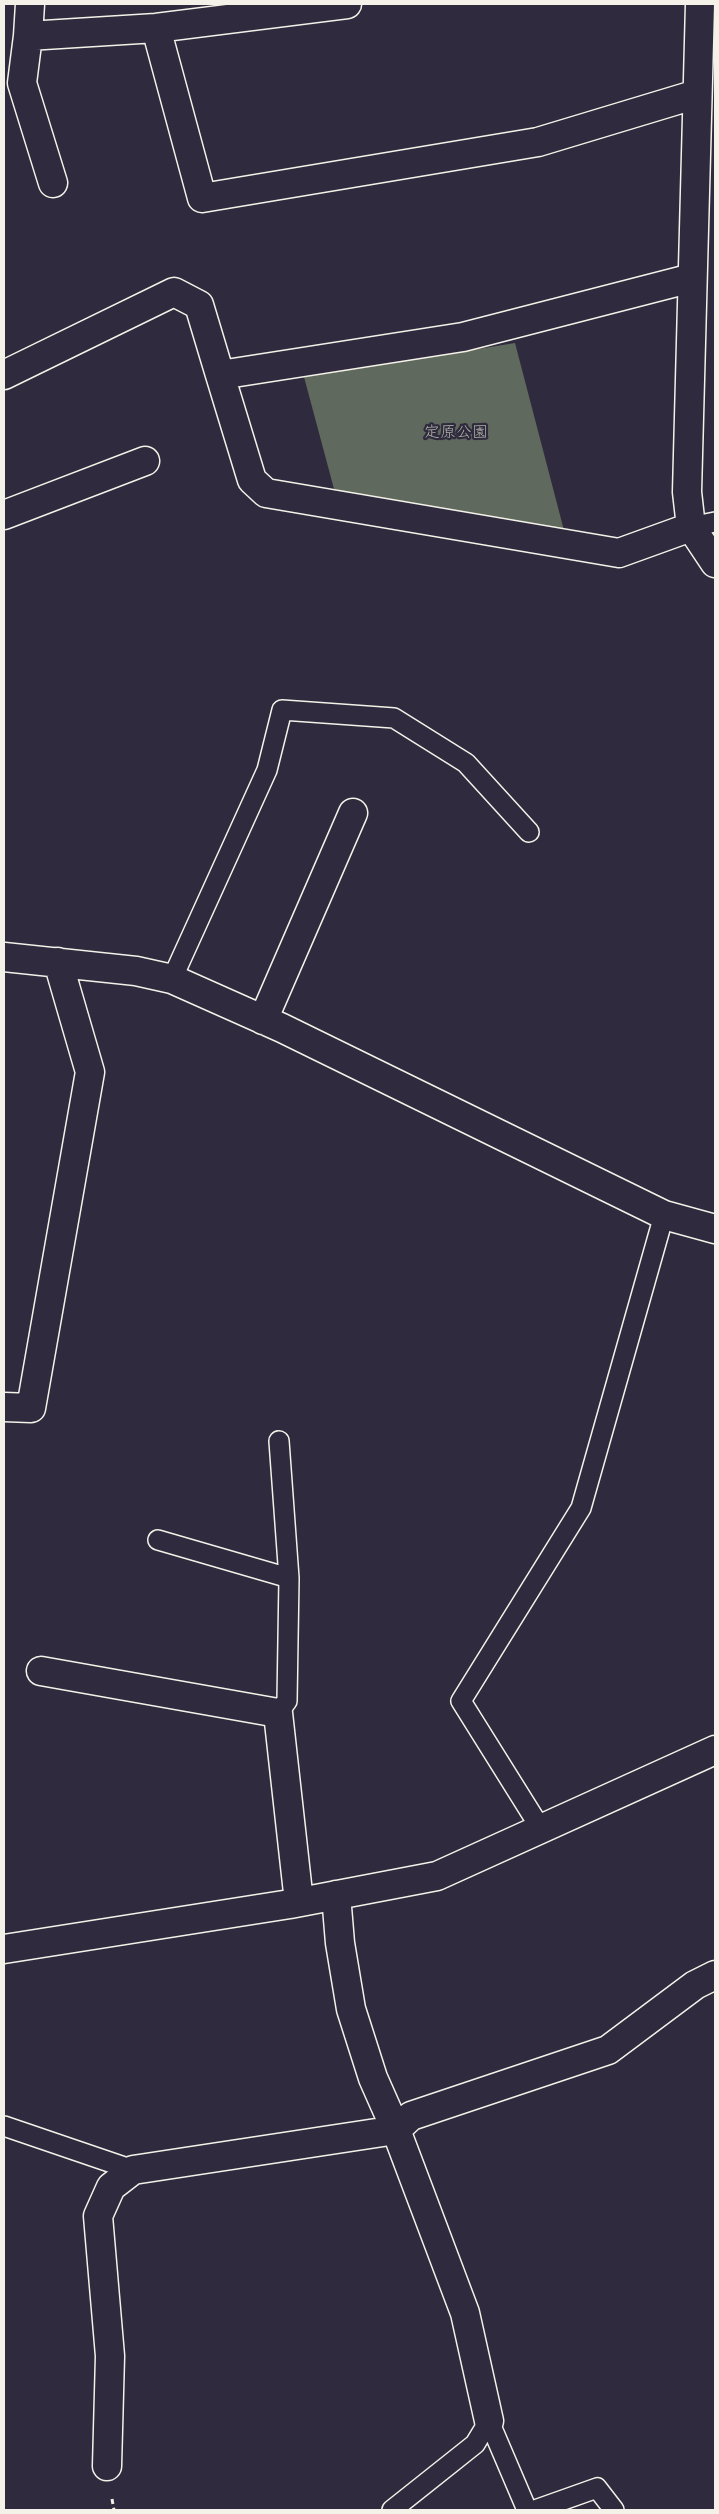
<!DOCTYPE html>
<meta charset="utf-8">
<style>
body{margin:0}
#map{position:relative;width:719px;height:2514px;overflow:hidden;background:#2f2a3d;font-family:Itim,sans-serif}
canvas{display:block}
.frame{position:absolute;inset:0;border:5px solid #f4f1e8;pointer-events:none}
</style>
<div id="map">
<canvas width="719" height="2514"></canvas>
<div class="frame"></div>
</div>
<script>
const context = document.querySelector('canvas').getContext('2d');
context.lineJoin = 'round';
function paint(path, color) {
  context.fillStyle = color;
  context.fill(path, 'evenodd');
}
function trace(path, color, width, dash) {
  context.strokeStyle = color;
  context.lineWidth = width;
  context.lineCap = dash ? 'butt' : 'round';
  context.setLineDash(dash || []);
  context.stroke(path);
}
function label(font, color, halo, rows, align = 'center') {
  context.font = font + ' Itim,"Klee One",sans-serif';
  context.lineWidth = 4.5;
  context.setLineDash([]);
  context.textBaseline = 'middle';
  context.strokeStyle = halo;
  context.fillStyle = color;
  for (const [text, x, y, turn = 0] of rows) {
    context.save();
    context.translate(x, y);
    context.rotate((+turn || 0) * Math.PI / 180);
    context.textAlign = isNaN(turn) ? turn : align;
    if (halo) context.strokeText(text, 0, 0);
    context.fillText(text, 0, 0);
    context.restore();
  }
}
paint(new Path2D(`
 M 515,343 L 566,538 L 334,489 L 304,377 Z`), '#5f695d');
const lane = new Path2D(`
 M 691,527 L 715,522
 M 172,979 L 267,770 L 282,710 L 394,718 L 466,763 L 529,832
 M 279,1441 L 289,1578
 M 158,1540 L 289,1578 L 287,1701 L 278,1713
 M 541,1829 L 461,1701 L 581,1508 L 664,1215
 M 4,2126 L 133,2170
 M 489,2421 L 527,2510
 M 392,2510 L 475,2444 L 489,2421
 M 535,2510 L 597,2488 L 614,2510`);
const street = new Path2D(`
 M 30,4 L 28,36 L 156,28 L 347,4
 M 700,4 L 687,492 L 691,527 L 715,563
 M 156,28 L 202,198 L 538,142 L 697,94
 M 28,36 L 22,83 L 53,183
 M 4,375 L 174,292 L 199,305 L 220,375 L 463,337 L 692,278
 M 220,375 L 252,480 L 266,493 L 619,553 L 691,527
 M 4,515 L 145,461
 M 4,957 L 136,971 L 172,979 L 282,1028 L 664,1215 L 715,1229
 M 263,1020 L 353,813
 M 4,1407 L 31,1408 L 90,1072 L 58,962
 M 41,1671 L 278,1713 L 299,1902
 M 336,1895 L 340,1943 L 351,2009 L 373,2078 L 396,2130 L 465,2313 L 489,2421
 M 4,1949 L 290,1904 L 437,1876 L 715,1750
 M 107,2466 L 110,2356 L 98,2216 L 111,2187 L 133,2170 L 396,2130 L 411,2116 L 608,2050 L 695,1985 L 715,1975`);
trace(lane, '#f4f1e8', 22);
trace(street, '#f4f1e8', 31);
trace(new Path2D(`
 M 112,2499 L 114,2510`), '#f4f1e8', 3, [5, 4]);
trace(lane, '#2f2a3d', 19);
trace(street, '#2f2a3d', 28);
label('16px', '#b1b4a9', '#2f2a3d', [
 ["定原公園",456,433]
]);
</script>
